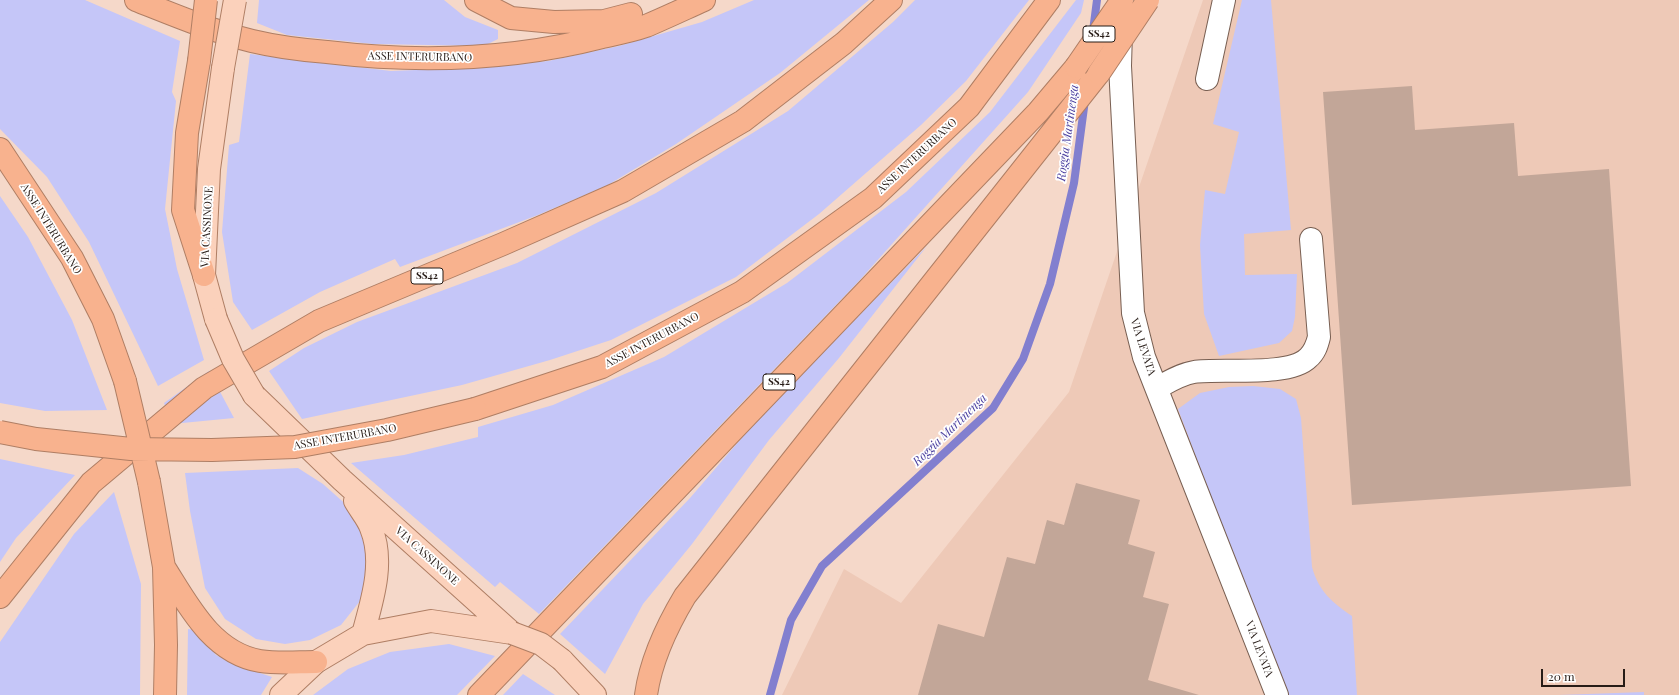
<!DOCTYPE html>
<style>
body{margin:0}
#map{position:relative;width:1679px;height:695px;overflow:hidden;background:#f5d8c9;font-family:"Playfair Display",serif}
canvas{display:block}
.scale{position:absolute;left:1541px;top:669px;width:84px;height:18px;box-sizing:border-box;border:2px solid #271c17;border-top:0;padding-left:5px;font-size:12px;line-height:14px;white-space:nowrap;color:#271c17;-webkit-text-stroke:3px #fff;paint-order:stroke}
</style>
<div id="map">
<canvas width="1679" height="695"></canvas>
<div class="scale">20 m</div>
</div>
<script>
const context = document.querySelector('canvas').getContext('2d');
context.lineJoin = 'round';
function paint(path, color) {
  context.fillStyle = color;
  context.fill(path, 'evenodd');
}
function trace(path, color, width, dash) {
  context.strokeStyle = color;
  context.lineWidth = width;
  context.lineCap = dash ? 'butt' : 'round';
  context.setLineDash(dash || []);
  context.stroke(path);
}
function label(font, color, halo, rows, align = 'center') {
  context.font = font + ' "Playfair Display",serif';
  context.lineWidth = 3.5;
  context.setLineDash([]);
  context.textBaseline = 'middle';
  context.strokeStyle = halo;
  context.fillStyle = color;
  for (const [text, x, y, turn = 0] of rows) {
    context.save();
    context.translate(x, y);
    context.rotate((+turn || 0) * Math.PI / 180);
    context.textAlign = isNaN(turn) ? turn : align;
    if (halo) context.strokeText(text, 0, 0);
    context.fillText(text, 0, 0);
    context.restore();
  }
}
paint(new Path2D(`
 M 1203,0 L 1679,0 L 1679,695 L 782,695 L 844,569 L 901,603 L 1069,392 Z`), '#eec9b7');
paint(new Path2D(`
 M 0,0 L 85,0 L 180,41 L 172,92 L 176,101 L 165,209 L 177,269 L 204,360 L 158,386 L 89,242 L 47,177 L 0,129 Z
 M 259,0 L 444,0 L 465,17 L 498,30 L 498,39 L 484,46 L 373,44 L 287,35 L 257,23 Z
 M 754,0 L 869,0 L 780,73 L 676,144 L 608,185 L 538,215 L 400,267 L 395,259 L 320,292 L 252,330 L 233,302 L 222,232 L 229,145 L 239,142 L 250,54 L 391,71 L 466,68 L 548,61 L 619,46 L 702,22 Z
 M 915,0 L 1029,0 L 966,81 L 921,125 L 819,214 L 736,277 L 611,340 L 550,360 L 462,385 L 302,419 L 269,371 L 304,348 L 357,322 L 517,263 L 656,193 L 788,111 L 893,22 Z
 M 1076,0 L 1084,0 L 1081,13 L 1028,92 L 858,282 L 539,614 L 500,582 L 495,587 L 351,463 L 404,455 L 478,437 L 478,427 L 553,405 L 664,357 L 787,283 L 906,192 L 990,112 Z
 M 1242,0 L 1271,0 L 1291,230 L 1244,234 L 1245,275 L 1297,274 L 1295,317 L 1292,331 L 1279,343 L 1219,356 L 1204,314 L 1200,245 L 1205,190 L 1225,194 L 1239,132 L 1213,124 Z
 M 0,196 L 28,237 L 72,320 L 107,410 L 45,411 L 0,403 Z
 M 927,246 L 839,358 L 769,440 L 692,544 L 643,604 L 605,674 L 560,634 L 690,498 L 758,419 Z
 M 209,371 L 234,418 L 172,424 L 164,403 Z
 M 1253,386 L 1280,389 L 1296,399 L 1301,418 L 1312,567 C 1319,592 1332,602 1352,616 L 1357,695 L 1285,695 L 1178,409 L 1200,393 L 1229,387 Z
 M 0,459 L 75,475 L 16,538 L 0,562 Z
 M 298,468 L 323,484 L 350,508 L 367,534 L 373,564 L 360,601 L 341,625 L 310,640 L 285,644 L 256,639 L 225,619 L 205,588 L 190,511 L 185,473 Z
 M 114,492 L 141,584 L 140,695 L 0,695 L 0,642 L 74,534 Z
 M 188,629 L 196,630 L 216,655 L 242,667 L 272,677 L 261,695 L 187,695 Z
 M 449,644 L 495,656 L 457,695 L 313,695 L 348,669 L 390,652 Z
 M 523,674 L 555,695 L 503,695 Z
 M 1644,692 L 1644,695 L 1559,695 Z`), '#c5c6f8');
trace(new Path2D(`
 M 1093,31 L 1097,0
 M 770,695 L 791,620 L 822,566 L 993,408 L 1023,359 L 1050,284 L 1074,183 L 1085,100`), '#827fcf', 8);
paint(new Path2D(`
 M 1412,86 L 1415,130 L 1514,123 L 1518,176 L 1609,169 L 1631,486 L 1352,505 L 1323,92 Z
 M 1076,483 L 1140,500 L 1128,544 L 1155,552 L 1143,597 L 1169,604 L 1148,680 L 1199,695 L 918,695 L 938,624 L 984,637 L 1007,557 L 1035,564 L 1047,520 L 1064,525 Z`), '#c2a698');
const minor = new Path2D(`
 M 1121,31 L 1120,66 L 1133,313 L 1144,357 L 1277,695
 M 1207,79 L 1224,0
 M 1157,388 C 1168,382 1181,374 1194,372 C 1220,368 1289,377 1308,358 C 1315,352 1317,345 1319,337 L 1311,239`);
const major = new Path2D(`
 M 216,319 L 204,275 L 209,169 L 223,68
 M 254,395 L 342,480 L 512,633
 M 355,501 C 360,510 368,519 371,528 C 385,562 372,601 363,634
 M 562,660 L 595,695
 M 281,695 L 316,662 L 363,634 L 431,621 L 512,633`);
const highway = new Path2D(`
 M 136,0 C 174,15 212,31 252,41 C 277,47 302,50 327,52 C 419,63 512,60 602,37 C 616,34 632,31 646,26 C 665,18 684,9 704,0
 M 476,0 L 511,18 L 554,22 L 604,21 L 631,14
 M 199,61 L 187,133 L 183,210 L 204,275
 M 0,149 L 72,258 L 103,319 L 125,381
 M 475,409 L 602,367 L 742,292 L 873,198 L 969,107 L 1049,0
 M 149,482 L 164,567 L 166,645 L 165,695
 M 164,567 C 188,605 212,653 260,661 C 278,664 298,662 316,662
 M 0,597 L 91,483 L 204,388 L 319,321 L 503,244 L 623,191 L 743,121 L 844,43 L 891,0
 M 479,695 L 1038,112 L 1076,67
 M 646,695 C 651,659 667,626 685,596 L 1099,73`);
trace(minor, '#785f52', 24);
trace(major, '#af7e64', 24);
trace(highway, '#af7e64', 24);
trace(minor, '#fff', 22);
trace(major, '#fbd1bb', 22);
trace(highway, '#f8b28e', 22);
const majorBridge = new Path2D(`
 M 223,68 L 235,0
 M 216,319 L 233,359 L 254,395
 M 512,633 L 541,644 L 562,660`);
const highwayBridge = new Path2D(`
 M 199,61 L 206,0
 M 1076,67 L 1122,0
 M 1099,73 L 1148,0
 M 125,381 L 149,482
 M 0,432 L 36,439 L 131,449 L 212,450 L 295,447 L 387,430 L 475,409`);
trace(majorBridge, '#af7e64', 24, []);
trace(highwayBridge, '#af7e64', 24, []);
trace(majorBridge, '#fbd1bb', 22);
trace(highwayBridge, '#f8b28e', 22);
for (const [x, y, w] of [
 [1099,34,32],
 [427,276,32],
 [779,382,32]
]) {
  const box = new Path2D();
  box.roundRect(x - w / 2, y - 8, w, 16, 3);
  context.fillStyle = '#fff';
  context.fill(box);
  trace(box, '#271c17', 1);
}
label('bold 10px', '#271c17', null, [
 ["SS42",1099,34],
 ["SS42",427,276],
 ["SS42",779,382]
]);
label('11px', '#271c17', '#fff', [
 ["ASSE INTERURBANO",420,57,1],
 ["ASSE INTERURBANO",917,156,-43],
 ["VIA CASSINONE",207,227,-87],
 ["ASSE INTERURBANO",51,229,58],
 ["ASSE INTERURBANO",652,340,-28],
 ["VIA LEVATA",1143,347,72],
 ["ASSE INTERURBANO",345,437,-10],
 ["VIA CASSINONE",427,556,42],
 ["VIA LEVATA",1259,649,69]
]);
label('italic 12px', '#4c41a0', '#fff', [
 ["Roggia Martinenga",1068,133,-82],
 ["Roggia Martinenga",950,430,-44]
]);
</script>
